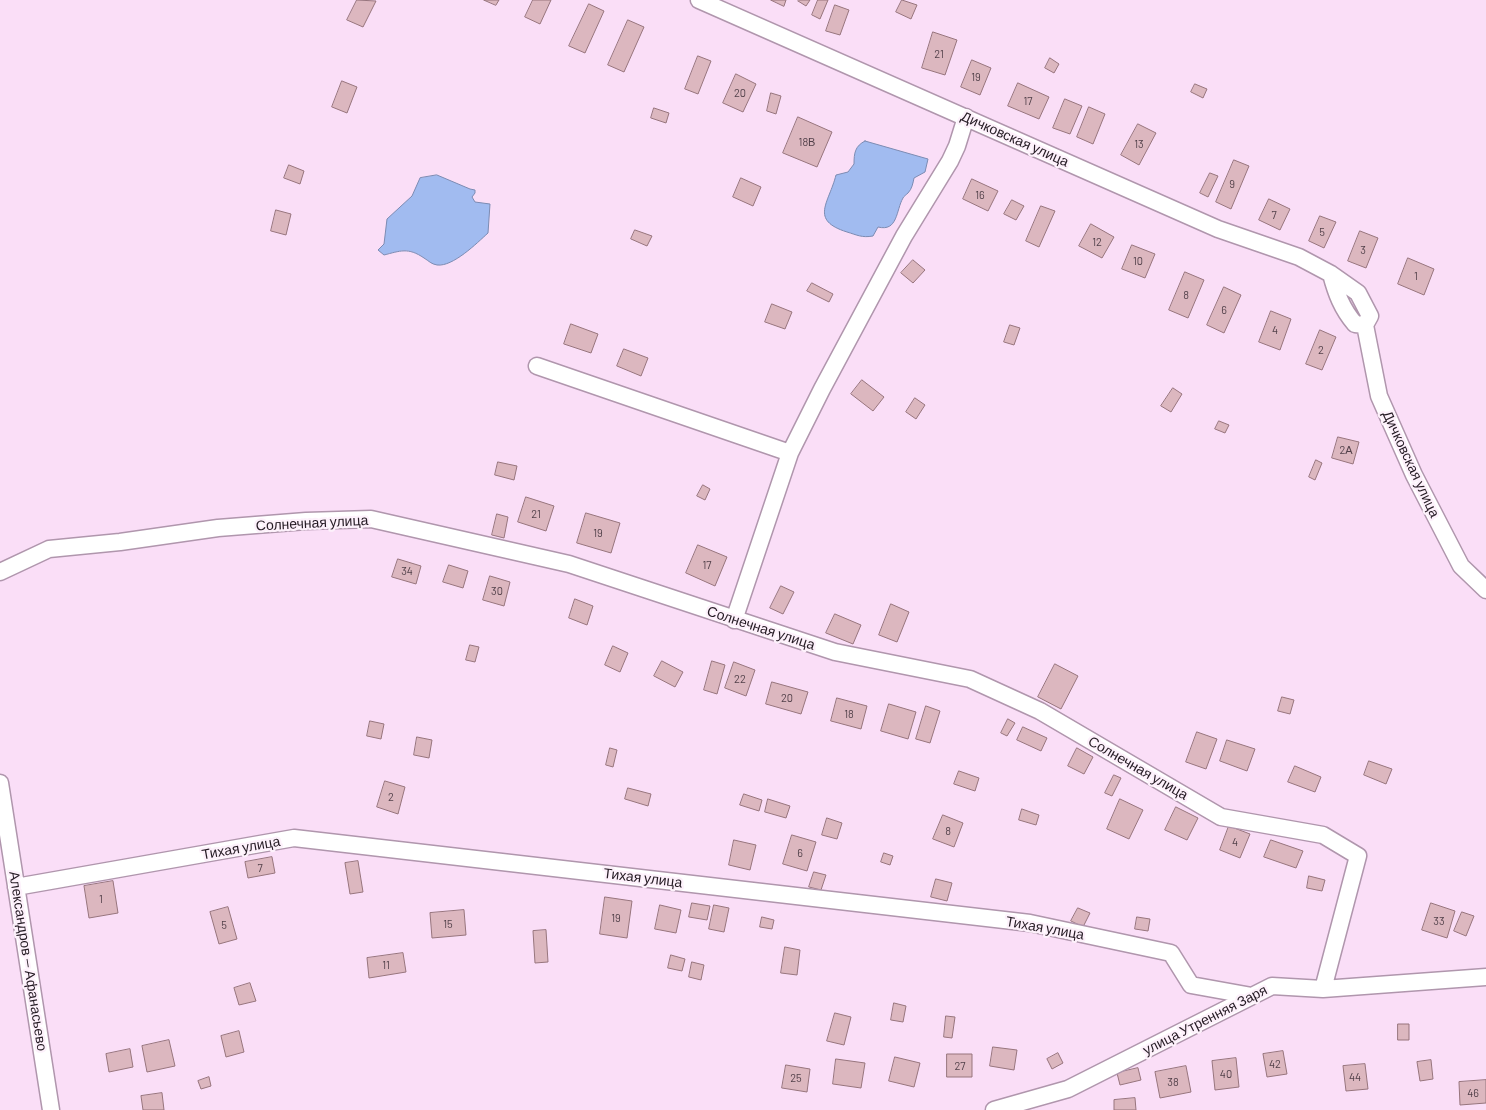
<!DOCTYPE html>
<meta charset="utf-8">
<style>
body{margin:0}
canvas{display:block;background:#fadef7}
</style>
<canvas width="1486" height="1110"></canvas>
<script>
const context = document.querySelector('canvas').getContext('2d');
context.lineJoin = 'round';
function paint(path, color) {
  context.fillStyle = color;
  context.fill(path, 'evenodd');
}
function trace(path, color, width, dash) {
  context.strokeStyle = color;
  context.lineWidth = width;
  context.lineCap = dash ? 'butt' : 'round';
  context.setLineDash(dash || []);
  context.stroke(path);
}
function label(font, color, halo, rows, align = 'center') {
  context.font = font + ' Barlow,sans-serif';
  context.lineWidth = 4.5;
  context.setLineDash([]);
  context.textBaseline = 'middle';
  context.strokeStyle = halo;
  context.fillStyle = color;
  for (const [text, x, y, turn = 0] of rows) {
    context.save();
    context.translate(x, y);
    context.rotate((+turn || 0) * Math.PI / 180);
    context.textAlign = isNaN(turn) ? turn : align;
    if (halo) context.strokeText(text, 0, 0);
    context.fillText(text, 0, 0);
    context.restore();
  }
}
const water = new Path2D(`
 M 865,141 L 928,159 L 925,172 L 914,178 C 913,183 912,189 908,193 C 907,194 903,197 903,198 C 896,210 898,232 878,227 L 873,236 C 862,238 857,235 847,232 C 809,220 829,203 836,175 L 848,172 L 854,164 C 854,153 855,146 865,141 Z
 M 437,175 L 470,189 L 475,190 L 475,193 L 472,197 L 475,202 L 490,204 L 488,233 C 477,243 453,267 437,265 C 431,264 429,261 424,258 C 408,247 400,251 384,255 L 378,250 L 384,244 L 387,219 L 412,196 L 420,178 Z`);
paint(water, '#a1bbf0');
trace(water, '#7c8bb2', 1);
const building = new Path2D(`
 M 357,0 L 376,1 L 363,27 L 347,20 Z
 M 484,0 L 499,0 L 496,5 Z
 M 533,0 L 551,0 L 540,24 L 525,17 Z
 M 771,0 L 786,0 L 784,6 Z
 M 799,0 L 810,0 L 806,6 L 798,1 Z
 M 818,0 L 828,0 L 820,19 L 812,15 Z
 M 902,0 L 917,5 L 911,19 L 896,12 Z
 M 589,4 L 604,11 L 585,53 L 569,46 Z
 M 835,5 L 849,10 L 840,35 L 826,31 Z
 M 628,20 L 644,27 L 624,72 L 608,65 Z
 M 933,32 L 957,40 L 945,75 L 922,68 Z
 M 698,56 L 711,61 L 698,94 L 685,89 Z
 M 1050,58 L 1059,64 L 1054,73 L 1045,68 Z
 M 972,60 L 991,68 L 980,95 L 961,87 Z
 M 736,74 L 756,84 L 743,112 L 723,103 Z
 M 342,81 L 357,87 L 347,113 L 332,107 Z
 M 1018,83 L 1049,97 L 1039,119 L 1008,106 Z
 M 1195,84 L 1207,89 L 1203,98 L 1191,92 Z
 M 771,93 L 781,96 L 776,114 L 767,111 Z
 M 1065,99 L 1082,106 L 1070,134 L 1053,128 Z
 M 1089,107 L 1105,114 L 1093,144 L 1077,137 Z
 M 654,108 L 669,113 L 666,123 L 651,118 Z
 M 798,117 L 832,132 L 817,167 L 783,153 Z
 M 1138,124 L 1156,133 L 1139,165 L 1121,155 Z
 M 1234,160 L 1249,166 L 1231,209 L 1216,202 Z
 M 289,165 L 304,171 L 300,184 L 284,178 Z
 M 1210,173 L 1218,176 L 1208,197 L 1200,193 Z
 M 741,178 L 761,187 L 753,206 L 733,197 Z
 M 972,179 L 998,191 L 988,211 L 963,199 Z
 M 1269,199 L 1290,209 L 1280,230 L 1259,220 Z
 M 1012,200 L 1024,206 L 1016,220 L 1004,214 Z
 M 1041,206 L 1055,211 L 1039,247 L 1026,241 Z
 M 276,210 L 291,214 L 286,235 L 271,231 Z
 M 1320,216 L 1336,222 L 1324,248 L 1309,241 Z
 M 1091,224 L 1114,237 L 1102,258 L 1079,246 Z
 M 635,230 L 652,236 L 647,246 L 631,239 Z
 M 1360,231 L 1378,238 L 1366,268 L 1348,261 Z
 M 1132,245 L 1155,254 L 1145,278 L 1122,269 Z
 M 1408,258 L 1434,269 L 1424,295 L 1398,284 Z
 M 913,260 L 925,270 L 913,283 L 901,273 Z
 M 1185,272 L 1204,280 L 1188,318 L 1169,310 Z
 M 812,283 L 833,294 L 829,302 L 807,291 Z
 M 1224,287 L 1241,295 L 1224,333 L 1207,325 Z
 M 772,304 L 792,312 L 785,329 L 765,322 Z
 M 1271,311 L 1291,319 L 1280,350 L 1259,342 Z
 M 571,324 L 598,334 L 591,353 L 564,344 Z
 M 1010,325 L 1020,328 L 1014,345 L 1004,342 Z
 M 1320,330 L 1336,337 L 1322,370 L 1306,364 Z
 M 624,349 L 648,358 L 641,376 L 617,366 Z
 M 862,380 L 884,397 L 873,411 L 851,394 Z
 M 1173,388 L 1182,394 L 1171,412 L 1161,406 Z
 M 915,398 L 925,405 L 916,419 L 906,412 Z
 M 1219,421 L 1229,425 L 1225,433 L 1215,429 Z
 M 1338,437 L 1359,442 L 1353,464 L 1332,458 Z
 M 1316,460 L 1322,463 L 1315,480 L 1309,477 Z
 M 498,462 L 517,466 L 514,480 L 495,475 Z
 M 703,485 L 710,489 L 705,500 L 697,496 Z
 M 526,497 L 554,506 L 546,531 L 518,522 Z
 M 586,513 L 620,523 L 611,553 L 577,543 Z
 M 497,514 L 508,517 L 504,538 L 492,535 Z
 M 698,545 L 727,557 L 715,586 L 686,573 Z
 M 398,559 L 421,566 L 416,584 L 392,577 Z
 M 449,565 L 468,571 L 463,588 L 443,582 Z
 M 490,576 L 510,582 L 504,606 L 483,600 Z
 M 781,586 L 794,592 L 783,614 L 770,608 Z
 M 575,599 L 593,606 L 587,625 L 569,618 Z
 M 891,604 L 909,612 L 897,642 L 879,635 Z
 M 835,614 L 861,625 L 853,644 L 826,633 Z
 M 470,645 L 479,647 L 475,662 L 466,660 Z
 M 613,646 L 628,653 L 620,672 L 605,665 Z
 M 662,661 L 683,672 L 675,687 L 654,676 Z
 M 712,661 L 725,665 L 717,694 L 704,690 Z
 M 734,662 L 755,670 L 746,696 L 725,688 Z
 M 1055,664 L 1078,676 L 1061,709 L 1038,697 Z
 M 772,682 L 808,692 L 801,714 L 766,704 Z
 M 1282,697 L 1294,700 L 1290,714 L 1278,711 Z
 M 837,698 L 867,706 L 861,729 L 831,721 Z
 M 889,704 L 916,712 L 908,739 L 881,731 Z
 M 926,706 L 940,711 L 930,743 L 916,739 Z
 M 1008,719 L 1015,723 L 1007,736 L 1001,733 Z
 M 370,721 L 384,724 L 381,739 L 367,736 Z
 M 1023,727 L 1047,738 L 1041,751 L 1017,740 Z
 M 1197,732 L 1217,739 L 1206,769 L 1186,762 Z
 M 417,737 L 432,740 L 429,758 L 414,755 Z
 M 1227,740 L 1255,749 L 1247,771 L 1220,761 Z
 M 610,748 L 617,750 L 613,767 L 606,765 Z
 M 1077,748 L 1093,757 L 1084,774 L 1068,766 Z
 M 1369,761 L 1392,769 L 1386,784 L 1364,775 Z
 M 1295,766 L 1321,777 L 1315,792 L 1288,782 Z
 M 959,771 L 979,778 L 975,791 L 954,784 Z
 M 1114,775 L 1121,778 L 1112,796 L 1105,793 Z
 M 385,781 L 405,787 L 398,814 L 377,807 Z
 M 628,788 L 651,794 L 648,806 L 625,799 Z
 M 744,794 L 762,800 L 759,811 L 740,805 Z
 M 768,799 L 790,806 L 786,818 L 765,812 Z
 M 1120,799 L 1143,810 L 1129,839 L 1107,829 Z
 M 1176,807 L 1198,818 L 1187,840 L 1165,830 Z
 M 1022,809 L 1039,815 L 1036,825 L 1019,820 Z
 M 943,815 L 963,823 L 954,847 L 933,839 Z
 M 827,818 L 842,823 L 837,839 L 822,835 Z
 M 1229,826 L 1250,834 L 1240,858 L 1220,850 Z
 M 792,835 L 816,842 L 807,871 L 783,864 Z
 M 734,840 L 756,845 L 750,870 L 729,865 Z
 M 1271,840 L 1303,851 L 1296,868 L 1264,857 Z
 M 884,853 L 893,856 L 890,865 L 881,862 Z
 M 272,857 L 275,873 L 248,878 L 245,862 Z
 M 358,861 L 363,892 L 350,894 L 345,863 Z
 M 814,872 L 826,875 L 821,890 L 809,887 Z
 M 1309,876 L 1325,880 L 1322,891 L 1307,888 Z
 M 936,879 L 952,883 L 947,901 L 931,897 Z
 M 113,881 L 118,913 L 89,918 L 84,886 Z
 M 605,897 L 632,901 L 627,938 L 600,934 Z
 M 692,903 L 710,906 L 707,920 L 689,917 Z
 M 1431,903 L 1455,911 L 1447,938 L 1422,930 Z
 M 660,905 L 681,910 L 676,933 L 655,929 Z
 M 714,905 L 729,908 L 724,932 L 709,929 Z
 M 228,907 L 237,939 L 219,944 L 210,912 Z
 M 1078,908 L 1090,913 L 1083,927 L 1071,921 Z
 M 464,910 L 466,935 L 432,938 L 430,913 Z
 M 1462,912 L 1474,916 L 1466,936 L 1454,931 Z
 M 762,917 L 774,920 L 772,929 L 760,927 Z
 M 1137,917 L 1150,919 L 1148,931 L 1135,929 Z
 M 546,930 L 548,962 L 535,963 L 533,931 Z
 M 785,947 L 800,950 L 797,975 L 781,973 Z
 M 403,953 L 406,972 L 369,978 L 367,958 Z
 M 671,955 L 685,959 L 682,971 L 668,968 Z
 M 692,962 L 704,965 L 701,980 L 689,977 Z
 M 250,983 L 256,1001 L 239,1005 L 234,988 Z
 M 894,1003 L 906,1006 L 903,1022 L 891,1020 Z
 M 835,1013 L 851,1017 L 844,1045 L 827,1041 Z
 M 946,1016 L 955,1017 L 952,1038 L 944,1037 Z
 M 1398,1024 L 1409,1024 L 1409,1040 L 1398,1040 Z
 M 239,1031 L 244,1052 L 226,1057 L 221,1036 Z
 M 169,1040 L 175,1066 L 147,1072 L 142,1046 Z
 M 993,1047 L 1017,1050 L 1014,1070 L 990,1066 Z
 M 130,1049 L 133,1067 L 109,1072 L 106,1054 Z
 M 1283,1051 L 1287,1074 L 1267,1077 L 1263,1054 Z
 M 1058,1053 L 1063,1063 L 1052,1069 L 1047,1059 Z
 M 947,1054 L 972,1054 L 972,1077 L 947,1077 Z
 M 895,1057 L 920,1063 L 914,1087 L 889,1081 Z
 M 1236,1058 L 1239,1087 L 1215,1090 L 1212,1061 Z
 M 836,1059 L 865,1063 L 861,1088 L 833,1084 Z
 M 1431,1060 L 1433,1079 L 1420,1081 L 1417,1062 Z
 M 1365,1064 L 1368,1089 L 1346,1091 L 1343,1066 Z
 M 786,1065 L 810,1069 L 807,1092 L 782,1088 Z
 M 1186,1066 L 1191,1092 L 1160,1098 L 1155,1072 Z
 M 1138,1068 L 1141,1080 L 1120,1085 L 1117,1073 Z
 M 209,1077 L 211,1086 L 201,1089 L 198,1081 Z
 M 1486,1080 L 1486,1103 L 1460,1105 L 1459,1082 Z
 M 162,1093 L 164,1110 L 143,1110 L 141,1096 Z
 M 1135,1098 L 1136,1110 L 1114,1110 L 1114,1100 Z`);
paint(building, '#dcb7bf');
trace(building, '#97757d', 1);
const minor = new Path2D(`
 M 699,0 L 1218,229 L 1299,257 L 1331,274 L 1358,293 L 1370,316 L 1365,325 L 1355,324 C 1342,309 1336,293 1331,274
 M 1365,325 L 1379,396 L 1414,475 L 1461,566 L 1486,590
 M 537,366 L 790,453
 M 0,572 L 49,549 L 120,542 L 218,528 L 306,521 L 371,519 L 569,564 L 835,652 L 970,679 L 1040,711 L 1221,817 L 1323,835 L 1358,856 L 1323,989
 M 734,620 L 790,453 L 822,389 L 904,236 L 950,161 L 957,146 L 966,117
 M 0,783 L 51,1110
 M 16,887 L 294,838 L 1030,923 L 1171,953 L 1191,985 L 1252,996
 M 994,1110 L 1068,1089 L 1272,986 L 1323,989 L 1486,977`);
trace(minor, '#b096ad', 19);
trace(minor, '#fff', 16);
label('11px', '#52414a', null, [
 ["21",939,54],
 ["19",976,77],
 ["20",740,93],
 ["17",1028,101],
 ["18В",807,142],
 ["13",1139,144],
 ["9",1232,184],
 ["16",980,195],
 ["7",1274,215],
 ["5",1322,232],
 ["12",1097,242],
 ["3",1363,250],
 ["10",1138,261],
 ["1",1416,276],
 ["8",1186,295],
 ["6",1224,310],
 ["4",1275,330],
 ["2",1321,350],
 ["2А",1346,450],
 ["21",536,514],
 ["19",598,533],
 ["17",707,565],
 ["34",407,571],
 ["30",497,591],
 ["22",740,679],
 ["20",787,698],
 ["18",849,714],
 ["2",391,797],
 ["8",948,831],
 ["4",1235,842],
 ["6",800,853],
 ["7",260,868],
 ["1",101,899],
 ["19",616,918],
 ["33",1439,921],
 ["15",448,924],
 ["5",224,925],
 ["11",386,965],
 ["42",1275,1064],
 ["27",960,1066],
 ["40",1226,1074],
 ["44",1355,1077],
 ["25",796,1078],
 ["38",1173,1082],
 ["46",1473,1093]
]);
label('14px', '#241a23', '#fdf1fb', [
 ["Дичковская улица",1015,139,24],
 ["Дичковская улица",1411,464,65],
 ["Солнечная улица",312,523,-3],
 ["Солнечная улица",761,628,18],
 ["Солнечная улица",1138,768,30],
 ["Тихая улица",241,848,-10],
 ["Тихая улица",643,878,7],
 ["Тихая улица",1045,928,10],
 ["Александров — Афанасьево",28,961,81],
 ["улица Утренняя Заря",1205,1020,-27]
]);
</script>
